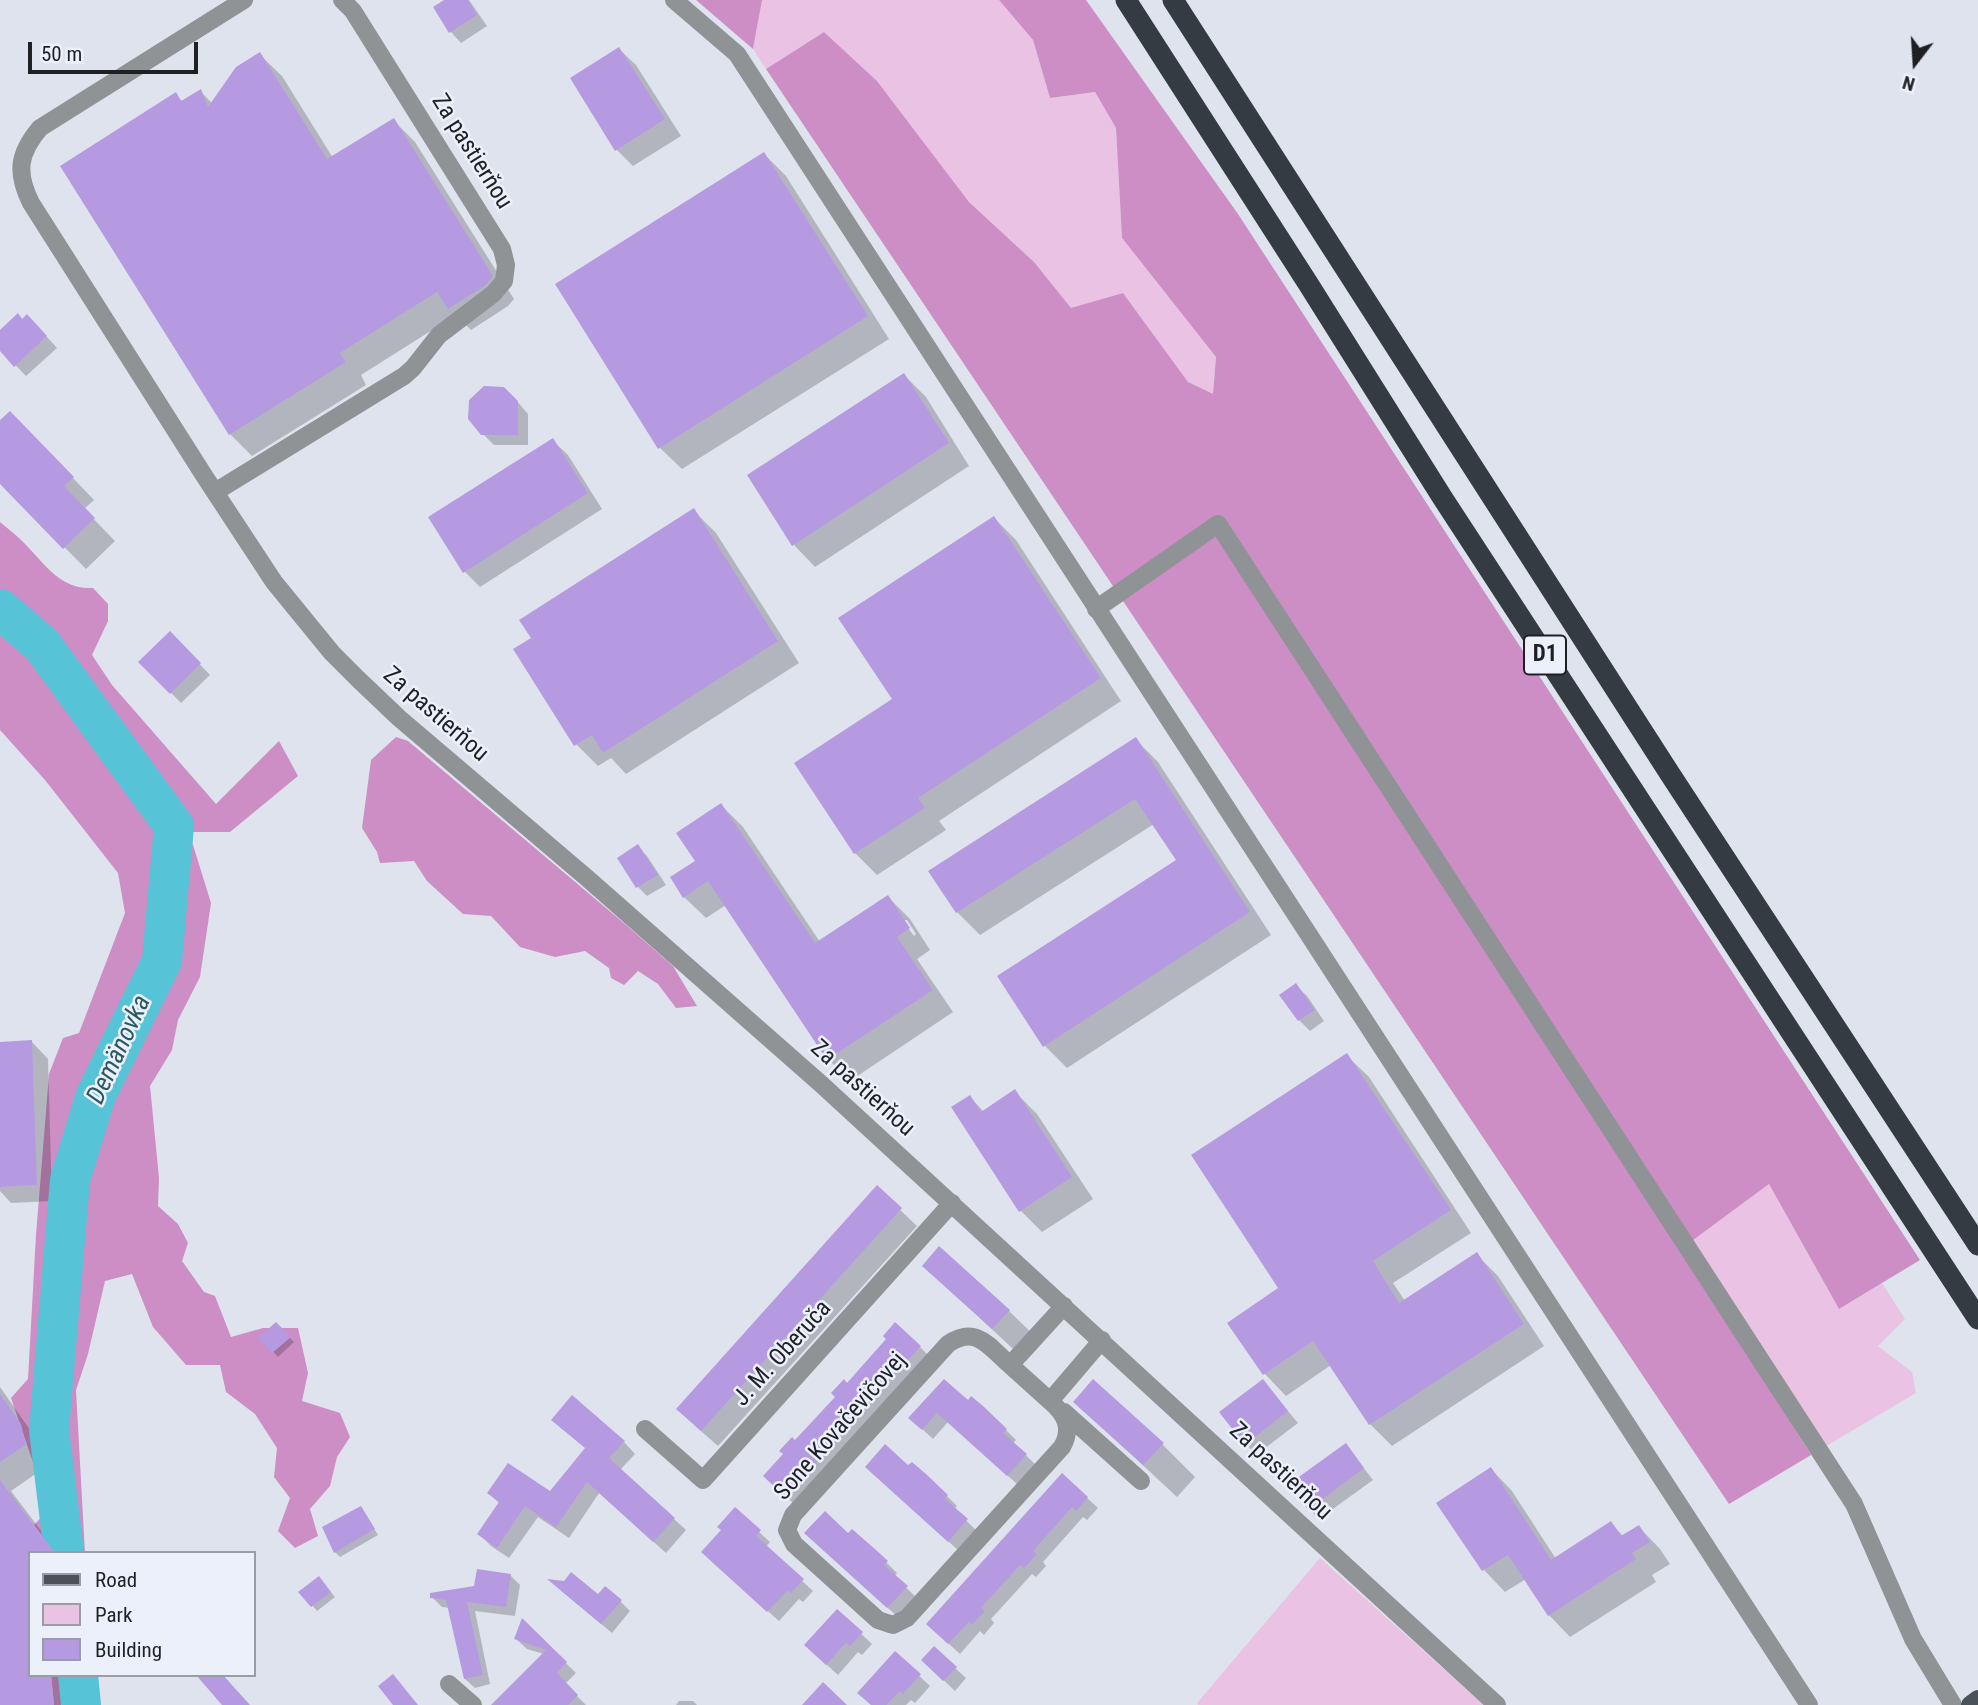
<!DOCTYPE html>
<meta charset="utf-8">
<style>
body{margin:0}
#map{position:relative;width:1978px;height:1705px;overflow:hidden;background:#dfe3ed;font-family:"Roboto Condensed",sans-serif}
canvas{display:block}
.legend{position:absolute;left:28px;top:1551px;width:228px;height:126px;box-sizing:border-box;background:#ecf0fb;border:2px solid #9a9da5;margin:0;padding:9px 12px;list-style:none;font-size:21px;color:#1f2024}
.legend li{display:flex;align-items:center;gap:14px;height:35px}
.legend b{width:35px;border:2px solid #9a9da5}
.north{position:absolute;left:1880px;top:28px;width:70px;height:70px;-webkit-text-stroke:5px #ecf0fb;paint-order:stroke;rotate:197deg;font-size:19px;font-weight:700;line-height:28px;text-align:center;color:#1f2024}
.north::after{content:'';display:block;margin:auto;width:24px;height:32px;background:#1f2024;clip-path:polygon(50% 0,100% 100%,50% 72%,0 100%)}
.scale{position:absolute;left:28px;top:42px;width:170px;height:32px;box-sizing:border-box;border:4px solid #1f2024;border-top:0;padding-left:9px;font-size:21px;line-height:24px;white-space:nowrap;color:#1f2024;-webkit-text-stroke:5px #ecf0fb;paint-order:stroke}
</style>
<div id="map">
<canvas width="1978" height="1705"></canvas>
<ul class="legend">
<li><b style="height:9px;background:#4b5258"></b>Road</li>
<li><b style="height:19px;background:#eac3e4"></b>Park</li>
<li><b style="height:19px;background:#b59ae1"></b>Building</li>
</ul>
<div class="north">N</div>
<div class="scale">50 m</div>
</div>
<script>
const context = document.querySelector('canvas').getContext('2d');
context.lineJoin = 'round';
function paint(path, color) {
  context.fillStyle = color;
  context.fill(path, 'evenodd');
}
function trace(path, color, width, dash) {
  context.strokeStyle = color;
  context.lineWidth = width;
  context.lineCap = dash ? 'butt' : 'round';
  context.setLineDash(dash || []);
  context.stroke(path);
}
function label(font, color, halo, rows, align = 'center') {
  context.font = font + ' "Roboto Condensed",sans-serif';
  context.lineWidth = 5;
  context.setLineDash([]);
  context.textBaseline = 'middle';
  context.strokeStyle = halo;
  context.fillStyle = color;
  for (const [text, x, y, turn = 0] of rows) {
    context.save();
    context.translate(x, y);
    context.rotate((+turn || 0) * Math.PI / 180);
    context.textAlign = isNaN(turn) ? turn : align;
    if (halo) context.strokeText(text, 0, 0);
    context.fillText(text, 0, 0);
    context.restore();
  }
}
paint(new Path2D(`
 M 762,0 L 999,0 L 1033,40 L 1050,98 L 1095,92 L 1116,128 L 1122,238 L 1216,357 L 1213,395 L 1188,382 L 1123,293 L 1071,309 L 1034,262 L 969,202 L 877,81 L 824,32 L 766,69 L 753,49 Z
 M 1769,1184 L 1839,1309 L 1882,1283 L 1905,1319 L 1878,1346 L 1912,1372 L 1916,1393 L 1811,1455 L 1681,1249 Z
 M 1320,1558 L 1484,1705 L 1198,1705 L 1197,1703 Z`), '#eac3e4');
paint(new Path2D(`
 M 696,0 L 762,0 L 753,49 Z
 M 999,0 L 1086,0 L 1238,214 L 1920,1260 L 1839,1309 L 1769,1184 L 1681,1249 L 1811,1455 L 1729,1504 L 766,69 L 824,32 L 877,81 L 969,202 L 1034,262 L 1071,308 L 1123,293 L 1188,382 L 1213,394 L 1216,357 L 1122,238 L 1116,128 L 1095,92 L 1050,98 L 1033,40 Z
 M 0,522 C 7,528 15,534 21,540 C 44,562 59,590 93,588 L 108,604 L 108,621 L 92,655 L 112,685 L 216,804 L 279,741 L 298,776 L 230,832 L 189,832 L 211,903 L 200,977 L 178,1020 L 172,1050 L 150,1086 L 159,1178 L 158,1206 L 178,1224 L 188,1243 L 182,1261 L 204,1292 L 215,1296 L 231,1337 L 263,1328 L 298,1328 L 308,1373 L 302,1401 L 340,1413 L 350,1437 L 337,1457 L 330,1486 L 310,1509 L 318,1536 L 295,1548 L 278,1531 L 290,1498 L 274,1477 L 277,1448 L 255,1414 L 226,1392 L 220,1365 L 186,1365 L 153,1327 L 132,1274 L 105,1281 L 88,1354 L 76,1390 L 85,1553 L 55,1553 L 34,1525 L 49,1509 L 11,1398 L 28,1379 L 36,1235 L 49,1074 L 63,1038 L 79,1033 L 125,913 L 118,873 L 45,780 L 0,730 Z
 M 396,737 L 408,741 L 625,924 L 673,966 L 697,1006 L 676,1008 L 658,984 L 638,971 L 624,985 L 611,978 L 609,968 L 585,951 L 555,957 L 520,947 L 491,916 L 463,914 L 427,881 L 414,861 L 380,863 L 377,852 L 362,828 L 371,760 Z
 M 51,1675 L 95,1675 L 97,1705 L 54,1705 Z`), '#cc8ec4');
paint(new Path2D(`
 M 447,0 L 469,0 L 487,26 L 461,43 L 451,32 L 435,8 Z
 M 619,49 L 636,65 L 681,136 L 633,166 L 617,150 Z
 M 260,55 L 282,76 L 333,158 L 393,120 L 415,142 L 514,299 L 508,306 L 471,330 L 456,315 L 361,375 L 366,385 L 252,456 L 230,434 L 176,95 L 183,102 L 200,91 L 212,103 Z
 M 764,154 L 786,176 L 889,339 L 682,469 L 660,448 Z
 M 22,321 L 38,327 L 57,348 L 26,376 L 0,349 L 0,341 Z
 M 904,375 L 926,397 L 969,466 L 815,567 L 794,545 Z
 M 515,399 L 528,414 L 528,445 L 494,445 L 483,434 Z
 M 0,423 L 32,435 L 94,500 L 84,509 L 115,541 L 86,569 L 0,482 Z
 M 552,440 L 568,455 L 602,509 L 480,587 L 464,571 Z
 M 694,511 L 716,533 L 799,663 L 626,774 L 611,758 L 598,766 L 576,744 L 533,639 Z
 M 994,518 L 1016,540 L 1121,701 L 939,821 L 946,830 L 877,875 L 855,853 L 796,764 L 894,700 Z
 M 170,633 L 210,675 L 181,703 L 141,662 Z
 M 1135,739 L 1158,762 L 1271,935 L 1067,1068 L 1045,1046 L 1178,861 L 1154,824 L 980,935 L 957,912 L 930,871 Z
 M 721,805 L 743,827 L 820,942 L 888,897 L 910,919 L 930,950 L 917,959 L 953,1012 L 850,1081 L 828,1059 L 726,905 L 706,918 L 684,897 ZM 902,920 L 907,920 L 916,934 L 914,936 Z
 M 637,846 L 647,856 L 666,885 L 647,896 L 638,887 Z
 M 1296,986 L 1307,996 L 1324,1021 L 1310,1031 L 1299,1020 L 1282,996 Z
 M 32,1042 L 48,1059 L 52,1201 L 11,1203 L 0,1191 L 0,1043 Z
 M 1347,1056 L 1369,1077 L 1471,1233 L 1393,1283 L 1405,1301 L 1476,1254 L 1498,1276 L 1544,1346 L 1392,1446 L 1370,1424 L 1331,1365 L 1286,1396 L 1265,1374 L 1229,1324 L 1281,1288 Z
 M 1015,1092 L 1037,1114 L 1093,1199 L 1042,1232 L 1020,1210 L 970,1097 L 984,1112 Z
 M 877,1188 L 917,1226 L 718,1446 L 694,1425 Z
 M 924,1266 L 1009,1311 L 1042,1343 L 1026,1361 Z
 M 276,1324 L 294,1342 L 278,1357 L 261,1338 Z
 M 920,1347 L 930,1357 L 796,1506 L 775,1486 L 795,1443 L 848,1385 Z
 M 944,1381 L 1006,1430 L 1016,1440 L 1013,1443 L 1036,1465 L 1018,1485 L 948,1422 L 933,1439 L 921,1428 Z
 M 1263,1381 L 1298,1423 L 1256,1455 L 1246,1444 Z
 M 0,1387 L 42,1447 L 47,1466 L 11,1491 L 58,1553 L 30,1553 L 30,1675 L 69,1675 L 72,1705 L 0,1705 Z
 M 1075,1402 L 1162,1444 L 1195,1477 L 1177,1497 Z
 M 624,1442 L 635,1454 L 620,1470 L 686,1530 L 666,1553 L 599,1493 L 569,1538 L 538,1517 L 509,1558 L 491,1546 L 479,1534 L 500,1504 L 489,1493 L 550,1494 Z
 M 1346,1445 L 1373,1480 L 1319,1519 L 1309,1509 Z
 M 1491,1469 L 1512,1491 L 1556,1559 L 1611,1523 L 1624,1537 L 1639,1527 L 1660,1549 L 1670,1564 L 1652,1575 L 1656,1582 L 1570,1637 L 1549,1615 L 1526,1579 L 1505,1592 L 1484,1570 L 1438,1503 Z
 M 1063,1476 L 1098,1508 L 1087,1520 L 1083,1517 L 1043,1562 L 1046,1566 L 1036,1577 L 1032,1574 L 991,1619 L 994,1623 L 984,1635 L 980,1631 L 960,1654 L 939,1635 Z
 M 878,1477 L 947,1496 L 957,1506 L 954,1509 L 977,1531 L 959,1551 Z
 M 361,1508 L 378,1535 L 340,1557 L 335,1552 Z
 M 735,1510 L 770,1542 L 766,1547 L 813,1591 L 803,1602 L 799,1599 L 779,1621 L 714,1563 L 723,1530 Z
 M 848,1535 L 886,1562 L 897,1573 L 894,1576 L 917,1598 L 899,1618 L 817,1544 Z
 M 510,1575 L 520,1585 L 515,1616 L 475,1611 L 490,1684 L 475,1688 L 465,1679 L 450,1608 L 442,1607 L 432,1597 L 476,1587 Z
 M 323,1583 L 335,1597 L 317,1611 L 301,1592 Z
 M 559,1589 L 620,1601 L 630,1611 L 612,1633 Z
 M 837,1611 L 872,1644 L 862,1655 L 858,1652 L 838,1675 L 817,1656 Z
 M 522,1621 L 576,1673 L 565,1684 L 586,1705 L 495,1705 L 544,1654 L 527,1649 L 516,1639 Z
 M 895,1653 L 930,1686 L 915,1703 L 911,1700 L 906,1705 L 872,1705 Z
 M 955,1668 L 966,1678 L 955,1691 L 934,1671 Z
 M 679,1701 L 693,1701 L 697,1705 L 676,1705 Z`), '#0003');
trace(new Path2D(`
 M 0,609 L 42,645 L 174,826 L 162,961 L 96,1095 L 70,1180 L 49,1430 L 64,1553
 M 78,1675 L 81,1705`), '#56c3d7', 40);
paint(new Path2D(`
 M 444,0 L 468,0 L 477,15 L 449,33 L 433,7 Z
 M 619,47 L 665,119 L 615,151 L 570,78 Z
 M 260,52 L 327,159 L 394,118 L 493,276 L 486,285 L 448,309 L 437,292 L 340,353 L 346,362 L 229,435 L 60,166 L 176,92 L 181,101 L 201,89 L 208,107 L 236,67 Z
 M 764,152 L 868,316 L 658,449 L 555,284 Z
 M 18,313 L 22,319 L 27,314 L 47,336 L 14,367 L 0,351 L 0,330 Z
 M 904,373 L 949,443 L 792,546 L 747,475 Z
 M 484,386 L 504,387 L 518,401 L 518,435 L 481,435 L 468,419 L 469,400 Z
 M 10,411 L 74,477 L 64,486 L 95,518 L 63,549 L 0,484 L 0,420 Z
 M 553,438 L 588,493 L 463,573 L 428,517 Z
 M 694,508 L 778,641 L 603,753 L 592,735 L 574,746 L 513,649 L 531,638 L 519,620 Z
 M 994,516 L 1101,678 L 918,798 L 925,808 L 854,854 L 794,763 L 892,699 L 838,618 Z
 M 170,631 L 201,663 L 170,694 L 138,662 Z
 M 1136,737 L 1250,912 L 1043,1047 L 997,976 L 1176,860 L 1135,799 L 956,913 L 928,871 Z
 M 721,803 L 815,943 L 888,895 L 910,928 L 897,937 L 933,990 L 827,1060 L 708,881 L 683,898 L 670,877 L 695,861 L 676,833 Z
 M 638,844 L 658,875 L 636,888 L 617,858 Z
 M 1296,983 L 1315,1010 L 1298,1021 L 1279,995 Z
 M 32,1040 L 37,1185 L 0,1187 L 0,1042 Z
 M 1347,1053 L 1451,1210 L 1373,1261 L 1399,1303 L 1477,1252 L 1524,1324 L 1369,1425 L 1313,1341 L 1263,1375 L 1227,1323 L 1278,1288 L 1191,1155 Z
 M 1015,1089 L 1072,1177 L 1019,1212 L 951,1107 L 970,1095 L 981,1112 Z
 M 877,1185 L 902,1208 L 701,1431 L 676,1409 Z
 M 939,1246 L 1010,1310 L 992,1329 L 922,1266 Z
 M 276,1322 L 291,1337 L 272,1353 L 258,1338 Z
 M 895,1322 L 921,1346 L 785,1497 L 763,1476 L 783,1454 L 779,1451 L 792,1437 L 795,1440 L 835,1397 L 831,1393 L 844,1379 L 847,1383 L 886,1339 L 883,1336 Z
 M 944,1379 L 968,1400 L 971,1396 L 983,1406 L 1007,1429 L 1003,1433 L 1027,1454 L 1007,1476 L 937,1413 L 922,1430 L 908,1418 Z
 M 1093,1379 L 1164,1443 L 1143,1465 L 1073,1402 Z
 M 1263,1379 L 1288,1411 L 1245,1445 L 1219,1412 Z
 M 0,1394 L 21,1424 L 26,1445 L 0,1462 Z
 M 572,1395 L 625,1441 L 609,1458 L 675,1518 L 653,1542 L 587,1482 L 556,1527 L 525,1506 L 497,1548 L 477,1534 L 499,1502 L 487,1493 L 508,1463 L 550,1491 L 585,1448 L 551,1420 Z
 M 1346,1443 L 1364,1468 L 1308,1510 L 1289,1484 Z
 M 885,1444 L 908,1465 L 912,1462 L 926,1474 L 948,1495 L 944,1498 L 968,1519 L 948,1542 L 865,1467 Z
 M 1491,1467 L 1551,1560 L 1611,1521 L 1621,1536 L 1639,1525 L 1650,1542 L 1632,1553 L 1636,1559 L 1548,1616 L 1508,1555 L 1482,1571 L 1436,1503 Z
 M 1062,1473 L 1088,1497 L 1076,1511 L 1072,1507 L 1033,1551 L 1037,1554 L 1024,1568 L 1020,1565 L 981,1608 L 985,1611 L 972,1625 L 969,1622 L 948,1644 L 926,1624 Z
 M 0,1480 L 55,1553 L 30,1553 L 30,1675 L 51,1675 L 54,1705 L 0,1705 Z
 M 361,1506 L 375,1529 L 334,1553 L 322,1527 Z
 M 735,1507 L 761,1530 L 756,1536 L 804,1579 L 791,1593 L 788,1590 L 767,1612 L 701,1552 L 721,1530 L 717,1527 Z
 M 825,1511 L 848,1533 L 852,1529 L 876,1550 L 888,1561 L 884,1565 L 908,1586 L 887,1608 L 804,1533 Z
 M 477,1569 L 511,1574 L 506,1607 L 467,1602 L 483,1675 L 464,1679 L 446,1600 L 430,1598 L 430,1593 L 474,1586 Z
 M 571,1572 L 598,1594 L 605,1586 L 622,1600 L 601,1624 L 547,1579 L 564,1581 Z
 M 319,1576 L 331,1592 L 311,1607 L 298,1592 Z
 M 837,1609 L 863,1632 L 850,1646 L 846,1643 L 826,1665 L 804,1645 Z
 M 522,1618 L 567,1662 L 557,1673 L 578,1695 L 568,1705 L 491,1705 L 546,1650 L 514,1639 Z
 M 934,1646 L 957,1667 L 943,1681 L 921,1660 Z
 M 895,1651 L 921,1674 L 903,1694 L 900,1691 L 886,1705 L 871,1705 L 857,1693 Z
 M 393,1674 L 418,1705 L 393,1705 L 378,1686 Z
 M 196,1675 L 223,1675 L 250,1705 L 222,1705 Z
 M 823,1682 L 847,1705 L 802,1705 Z`), '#b59ae1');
trace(new Path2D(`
 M 244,0 L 40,128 C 18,154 16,173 31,203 L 205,477 L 274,582 L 332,653 L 358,679 L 399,718 L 587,878 L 821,1084 L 1497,1705
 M 674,0 L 737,54 L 1809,1705
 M 215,492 L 404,376 L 413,368 L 439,335 L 493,294 L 504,281 L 506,265 L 502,249 L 353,11 L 342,0
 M 1096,609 L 1218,524 L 1854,1504 L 1913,1639 L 1953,1705
 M 1064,1306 L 1010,1365 C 988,1346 977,1325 948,1344 L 793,1515 L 787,1530 L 794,1544 L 878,1620 L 893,1625 L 907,1618 L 1062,1447 C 1073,1428 1065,1414 1050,1401 L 1102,1340
 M 1010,1365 L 1050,1401
 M 1064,1412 L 1141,1481
 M 645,1429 L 703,1480 L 952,1203
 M 449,1684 L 473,1705`), '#8f9396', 18);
trace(new Path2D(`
 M 1970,1705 L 1978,1699`), '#4b5258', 18);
trace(new Path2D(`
 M 1126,0 L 1309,285 L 1442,497 L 1978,1319
 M 1173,0 L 1670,774 L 1978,1245`), '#343b42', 21);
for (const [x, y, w] of [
 [1545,655,42]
]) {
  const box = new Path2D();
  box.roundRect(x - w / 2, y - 19.5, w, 39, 5);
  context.fillStyle = '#ecf0fb';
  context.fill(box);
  trace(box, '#1f2024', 2);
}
label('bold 23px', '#1f2024', null, [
 ["D1",1545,655]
]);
label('24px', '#1f2024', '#ecf0fb', [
 ["Za pastierňou",471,152,58],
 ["Za pastierňou",435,715,41],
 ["Za pastierňou",862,1089,42],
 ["J. M. Oberuča",783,1354,-48],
 ["Sone Kovačevičovej",841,1427,-49],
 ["Za pastierňou",1280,1472,43]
]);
label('italic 26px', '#2a5962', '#ecf0fb', [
 ["Demänovka",120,1050,-65]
]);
</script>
